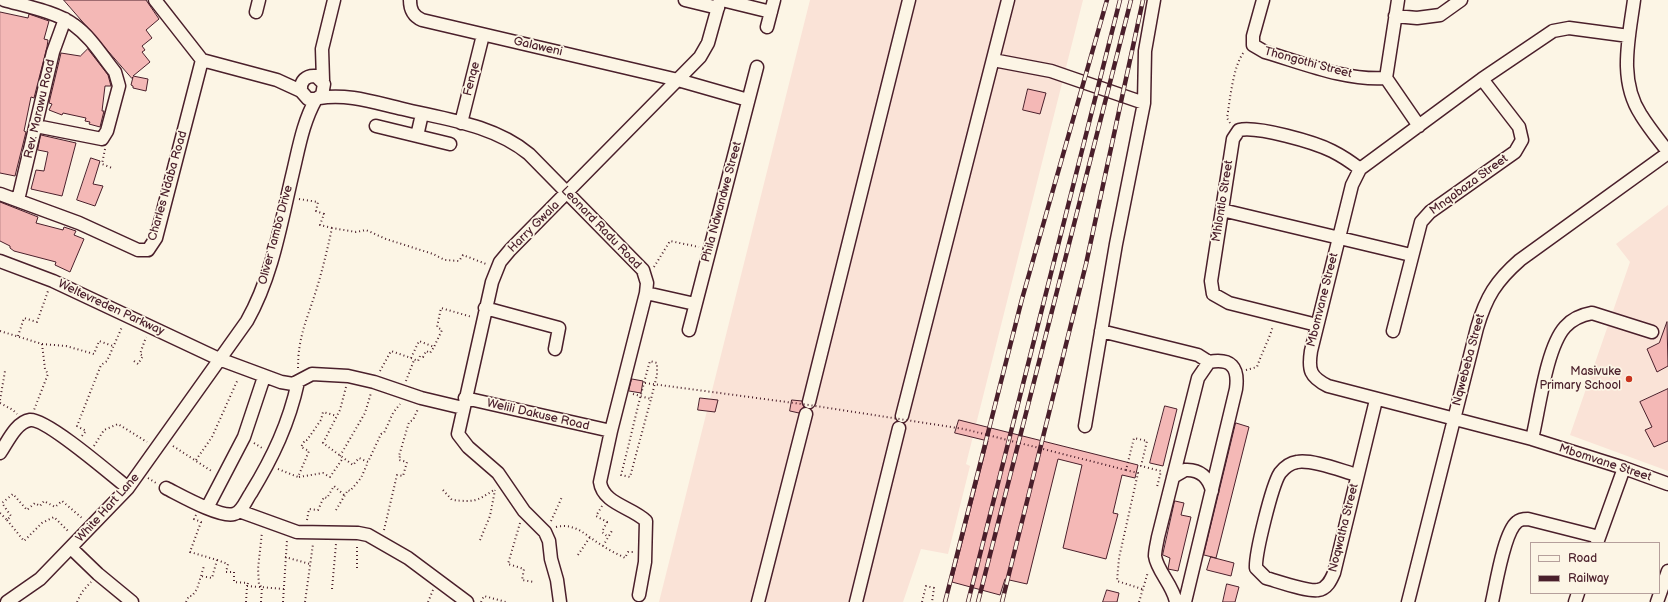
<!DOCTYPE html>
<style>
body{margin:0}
#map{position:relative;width:1668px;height:602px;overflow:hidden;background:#fcf5e5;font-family:"Balsamiq Sans",sans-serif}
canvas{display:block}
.legend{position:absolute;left:1530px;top:542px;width:130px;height:52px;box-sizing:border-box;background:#fcf5e5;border:1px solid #b59f9b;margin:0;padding:5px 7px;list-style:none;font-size:12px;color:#4a1f2b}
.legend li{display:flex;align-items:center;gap:8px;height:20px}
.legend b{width:20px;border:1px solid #b59f9b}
</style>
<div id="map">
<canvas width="1668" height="602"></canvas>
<ul class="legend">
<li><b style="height:5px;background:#fcf5e5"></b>Road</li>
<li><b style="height:5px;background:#4a1f2b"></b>Railway</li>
</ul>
</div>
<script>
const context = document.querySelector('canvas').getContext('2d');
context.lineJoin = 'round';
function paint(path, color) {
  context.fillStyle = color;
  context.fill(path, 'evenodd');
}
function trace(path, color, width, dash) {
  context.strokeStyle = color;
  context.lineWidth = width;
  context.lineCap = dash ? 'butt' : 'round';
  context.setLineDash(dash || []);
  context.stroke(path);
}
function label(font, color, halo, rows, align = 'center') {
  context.font = font + ' "Balsamiq Sans",sans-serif';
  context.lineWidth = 3.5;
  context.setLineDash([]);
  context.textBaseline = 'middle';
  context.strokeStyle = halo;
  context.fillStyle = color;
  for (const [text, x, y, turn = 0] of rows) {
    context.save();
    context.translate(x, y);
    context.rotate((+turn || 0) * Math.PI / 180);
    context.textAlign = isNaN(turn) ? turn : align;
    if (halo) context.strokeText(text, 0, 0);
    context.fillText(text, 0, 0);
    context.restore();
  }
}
paint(new Path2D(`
 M 810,0 L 1083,0 L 966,464 L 970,466 L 948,554 L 921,549 L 903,602 L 659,602 Z
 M 1668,205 L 1668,471 L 1570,435 L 1630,262 L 1616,244 Z`), '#fae3d7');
const building = new Path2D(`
 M 64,0 L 146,0 L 159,19 L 146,30 L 152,38 L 142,46 L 145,50 L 142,52 L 150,62 L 133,76 L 148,79 L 146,91 L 133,88 L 133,86 L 131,85 L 133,77 L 132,78 Z
 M 0,12 L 28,18 L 29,14 L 49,21 L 44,39 L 48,40 L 47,47 L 34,98 L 31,97 L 24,131 L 26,132 L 15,176 L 0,173 Z
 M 88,49 L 108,75 L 111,86 L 105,86 L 102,111 L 104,111 L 100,127 L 89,124 L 90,122 L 85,121 L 86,118 L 63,113 L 62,115 L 49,110 L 52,104 L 49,103 L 61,53 L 80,56 Z
 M 1028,89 L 1046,93 L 1040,114 L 1023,110 Z
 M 41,135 L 76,143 L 62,196 L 31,189 L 36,170 L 44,171 L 48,152 L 38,150 Z
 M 91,158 L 100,161 L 93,184 L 103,186 L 95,206 L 77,200 Z
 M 0,202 L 38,217 L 36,223 L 63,230 L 64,227 L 76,231 L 74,235 L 84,239 L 70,272 L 55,265 L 56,262 L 14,251 L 10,248 L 10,246 L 0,241 Z
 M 1667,322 L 1668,366 L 1657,372 L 1647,349 L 1659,343 Z
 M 632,379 L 643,381 L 641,393 L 629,391 Z
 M 1668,389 L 1668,441 L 1654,447 L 1645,430 L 1652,427 L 1640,402 Z
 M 700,398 L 718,400 L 715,412 L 698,410 Z
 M 792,400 L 802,401 L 804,407 L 799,413 L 790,411 Z
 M 1165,406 L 1177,409 L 1163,466 L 1150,463 Z
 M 959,420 L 1138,465 L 1135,478 L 1122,475 L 1113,513 L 1118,514 L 1106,559 L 1063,548 L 1082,465 L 1058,459 L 1027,584 L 1005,579 L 1000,595 L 952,582 L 988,441 L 955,433 Z
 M 1236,423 L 1249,427 L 1216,558 L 1204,555 Z
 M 1175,501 L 1184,503 L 1181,515 L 1191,517 L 1178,571 L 1168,569 L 1170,558 L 1163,555 Z
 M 1211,557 L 1234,563 L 1231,576 L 1207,570 Z
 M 1227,584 L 1239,587 L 1235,602 L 1223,602 Z
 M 1107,590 L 1119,593 L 1117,602 L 1103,602 Z`);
paint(building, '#f4b8b6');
trace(building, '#4a1f2b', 1);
const minor = new Path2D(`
 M 4,0 C 25,6 57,12 74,25 C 91,37 102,56 115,72 L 119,86 L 107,131 L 102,139 L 36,126
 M 155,0 L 202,60 L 277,80 L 301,91 L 308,99 L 316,99 L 322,95 L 324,84 L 316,76 C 306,75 300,81 301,91
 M 410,0 C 410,10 413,16 422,20 L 678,80 L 748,100
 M 685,0 L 718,8
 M 722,0 L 771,12
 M 1263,0 L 1253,36 L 1253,45 L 1265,52 C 1303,63 1346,81 1386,78
 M 1398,0 L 1386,78 L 1419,126
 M 1634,0 C 1629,38 1618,80 1641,115 C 1649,128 1659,140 1668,152
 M 256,12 L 259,0
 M 1395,16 L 1417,18 L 1440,15 L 1461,0
 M 767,27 L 774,0
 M 1629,36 L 1569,28 L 1553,31 L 1482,79 L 1360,169 L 1352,185 L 1311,351 C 1308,370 1310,377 1328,386 L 1532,439 L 1624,468 L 1668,484
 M 993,60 L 1051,71 L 1144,103
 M 323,80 L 322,49 L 334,0
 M 319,98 C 348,93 376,103 403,109 C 445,119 494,125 529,154 L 643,270 L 647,283 L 646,293 L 611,431 L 600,482 C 603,504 632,507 646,521 L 645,562 L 639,595
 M 461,123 L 483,35
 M 376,126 L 450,144
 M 417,136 L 422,114
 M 0,194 L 79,223 L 138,250 L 148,250 L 156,238 L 202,60
 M 18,200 L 53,52 L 65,19
 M 1222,210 L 1411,255
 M 0,261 L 53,281 L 219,359 L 281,382 L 293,384 L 312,374 L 348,376 L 374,382 L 421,398 L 463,408
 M 646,293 L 695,304
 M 485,308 L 559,328 L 555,349
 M 1317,325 L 1229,303 L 1213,294 L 1211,281 L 1233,139 L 1239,130 C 1258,126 1314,142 1332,151 C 1342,156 1351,162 1360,169
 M 689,330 L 757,67
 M 1101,331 L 1198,355 L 1209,362
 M 1393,331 L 1421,222 L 1430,212 L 1515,152 L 1522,140 L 1519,127 L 1482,79
 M 465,398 L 611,431
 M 809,402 L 909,0
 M 902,416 L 1008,0
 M 1085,426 L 1116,244 L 1144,103 L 1145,51 L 1154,0
 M 1532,439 C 1539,411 1546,348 1565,327 C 1572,319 1581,315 1592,313 L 1652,332
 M 0,453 C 7,443 16,422 30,420 C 46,418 113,476 128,488
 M 1357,475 C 1342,471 1312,459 1297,462 C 1290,463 1284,468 1280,473 C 1272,485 1255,554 1256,568 L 1266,578 C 1277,581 1308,592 1318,590 C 1327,589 1331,580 1334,573 L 1376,400
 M 1173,477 L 1185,470 C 1200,469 1209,478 1212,491
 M 166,488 C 180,495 220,518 234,514 C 242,512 246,500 251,493 C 273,457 289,423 298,382
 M 207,508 L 244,437 L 264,377
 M 239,511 L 297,532 L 358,533 L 368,535 L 408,558 L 467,602
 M 1597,543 L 1624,468
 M 71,548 L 98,574 L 132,602
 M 7,602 L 40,579 L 128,488 L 247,321 C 273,275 281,222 293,172 C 299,147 303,122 316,99
 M 560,602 L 557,580 L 551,559 L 549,541 L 545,532 L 524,511 L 498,473 L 468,447 L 458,434 L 492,282 L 500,262 L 510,250 L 700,57 L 708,43 L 720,0
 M 758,602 L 806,414
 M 856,602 L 899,428
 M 1176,602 C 1173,585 1157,571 1155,556 C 1155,550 1157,543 1158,537 L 1198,378 L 1209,362 C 1231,358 1239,367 1236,389 L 1185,602
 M 1408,602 L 1477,328 C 1486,297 1496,281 1520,260 L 1668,153
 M 1492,602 C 1496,585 1504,532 1517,522 C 1520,519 1524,519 1528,519 L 1599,537
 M 1575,602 L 1578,593
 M 1657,602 L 1668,571`);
trace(minor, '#4a1f2b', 15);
trace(new Path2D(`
 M 1230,123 L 1227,118 C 1230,100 1233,66 1244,52
 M 105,149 L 102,164 L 112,168
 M 299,199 L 318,202 L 316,211 L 324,214 L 320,225 L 332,228
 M 654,267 L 670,241 L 699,247
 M 0,331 L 42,344 L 45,369 L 48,374 L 34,410
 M 18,336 L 24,318 L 37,322 L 48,291
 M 42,344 L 66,346 L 94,354 L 99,341 L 113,346
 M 411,358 L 418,361 L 420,356 L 423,357 L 426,351 L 430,353 L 434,347
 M 134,361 L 138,364 L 143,356 L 140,354 L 146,337
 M 298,368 C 298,338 306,322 315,294 C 322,272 327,251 332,228 L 356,232 L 366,230 L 386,239 L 433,254 L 445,260 L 459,261 L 463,255 L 486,264
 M 1246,370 L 1257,367 C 1262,352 1269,340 1273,326
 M 380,371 L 391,351 L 411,358 L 419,341 L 434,347 L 442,330 L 437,327 L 441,308 L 472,317
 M 406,381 L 414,360
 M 346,387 L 340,410 L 323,443 L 353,465 L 359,458 L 368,462 L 381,434 L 384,433 L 393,413 L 400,404
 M 633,394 L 651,399 L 630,477 L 621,475 C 631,437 639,399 650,361 L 657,363 L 657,375 L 651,399
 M 0,400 L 5,371
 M 0,403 L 13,410 L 17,414
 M 82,436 L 86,431 L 77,426 L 101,365 L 107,361 L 122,327
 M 254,443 L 262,448
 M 94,446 L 104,430 L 118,424 L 147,442
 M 173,446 L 213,472
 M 340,456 L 365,413 L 371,393
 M 196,460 L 212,437 L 238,379
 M 278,469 L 298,477 L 309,451 L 301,447 L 305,440 L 307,440 L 321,420 L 323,412 L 337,416
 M 299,477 L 323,473 L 330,477 L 343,458
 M 148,478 L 156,483
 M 443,490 L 452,500 C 475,502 475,502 494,490
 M 602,506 L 596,516 L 607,522 L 602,532 L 608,537
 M 336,510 L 348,490 L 350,491 L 361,478 L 368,462
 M 0,513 L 7,520 L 11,516 L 2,503 L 13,494 L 27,510 L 35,503 L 40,506 L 44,501 L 55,507 L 62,501 L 82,518
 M 196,515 L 194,519 L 201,522 L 190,552 L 217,560 L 212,578 L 201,576
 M 7,520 L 24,541 L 42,523 L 54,517 L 69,532
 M 307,520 L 309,509 L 318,510 L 324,497 L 327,498 L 334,486 L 344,495
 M 551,521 L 562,497
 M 520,523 L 508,564 L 524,569 L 522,580 L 534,582
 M 556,527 C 576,522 587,537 603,546 C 610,551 618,554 625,558 L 628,552 L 633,552
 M 384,530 L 397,475 L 403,476 L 407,462 L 399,460 L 400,456 L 399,456 L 409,422 L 413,420 L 418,409
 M 480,540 L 490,516 L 495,490
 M 603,546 L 613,529
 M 578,555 L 590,537
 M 285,557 L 310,564
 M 217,560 L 228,564 L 226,572 L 234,572 L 234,582 L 248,583 L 247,586
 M 357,568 L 357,544
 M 332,589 L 336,544
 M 1142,589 L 1117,581 L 1119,558 L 1138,473 L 1126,470 L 1134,438 L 1147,441 L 1141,466 L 1161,471 L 1157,487 L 1158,487
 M 77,602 L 82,592 L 91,582
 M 186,602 L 189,596 L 192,596 L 197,589 L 204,566
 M 246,602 L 247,586 L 284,589
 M 261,602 L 262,587 L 259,585 L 258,569 L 262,532
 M 283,602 L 287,540
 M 305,602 L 313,544
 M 428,602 L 433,590
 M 481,602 L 484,596 L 506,602
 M 922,602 L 926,586 L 934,588 L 932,602
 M 1139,602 L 1148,572`), '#4a1f2b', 2, [1, 3]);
trace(minor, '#fcf5e5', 12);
const rail = new Path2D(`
 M 945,602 L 1022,299 L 1107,0
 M 968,602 L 1120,0
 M 978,602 L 1131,0
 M 1002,602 L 1086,264 L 1143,0`);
trace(rail, '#4a1f2b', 4.5);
trace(rail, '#fcf5e5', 3, [9]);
trace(new Path2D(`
 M 645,383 L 809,405 L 964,429 L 1126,470`), '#4a1f2b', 2, [1, 3]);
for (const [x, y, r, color] of [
 [1629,379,4,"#c8321e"]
]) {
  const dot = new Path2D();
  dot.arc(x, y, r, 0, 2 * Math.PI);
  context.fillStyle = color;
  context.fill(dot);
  trace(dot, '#fcf5e5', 1.5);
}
label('12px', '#4a1f2b', '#fcf5e5', [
 ["Galaweni",538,47,13],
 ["Thongothi Street",1308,63,15],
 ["Fenqe",472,79,-76],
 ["Rev. Marawu Road",40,109,-77],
 ["Mnqabaza Street",1469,185,-36],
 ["Charles Ndaba Road",168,186,-74],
 ["Mhlontlo Street",1223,201,-81],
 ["Phila Ndwandwe Street",722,202,-75],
 ["Harry Gwala",534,227,-45],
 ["Leonard Radu Road",601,228,46],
 ["Oliver Tambo Drive",276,235,-75],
 ["Mbomvane Street",1323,300,-76],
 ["Weltevreden Parkway",111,308,25],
 ["Nqwebeba Street",1469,360,-75],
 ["Welili Dakuse Road",538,415,13],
 ["Mbomvane Street",1605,463,18],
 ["White Hart Lane",108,508,-48],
 ["Noqwatha Street",1344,528,-76]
]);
label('12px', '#4a1f2b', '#fcf5e5', [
 ["Masivuke",1621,372],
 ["Primary School",1621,386]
], 'right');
</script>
